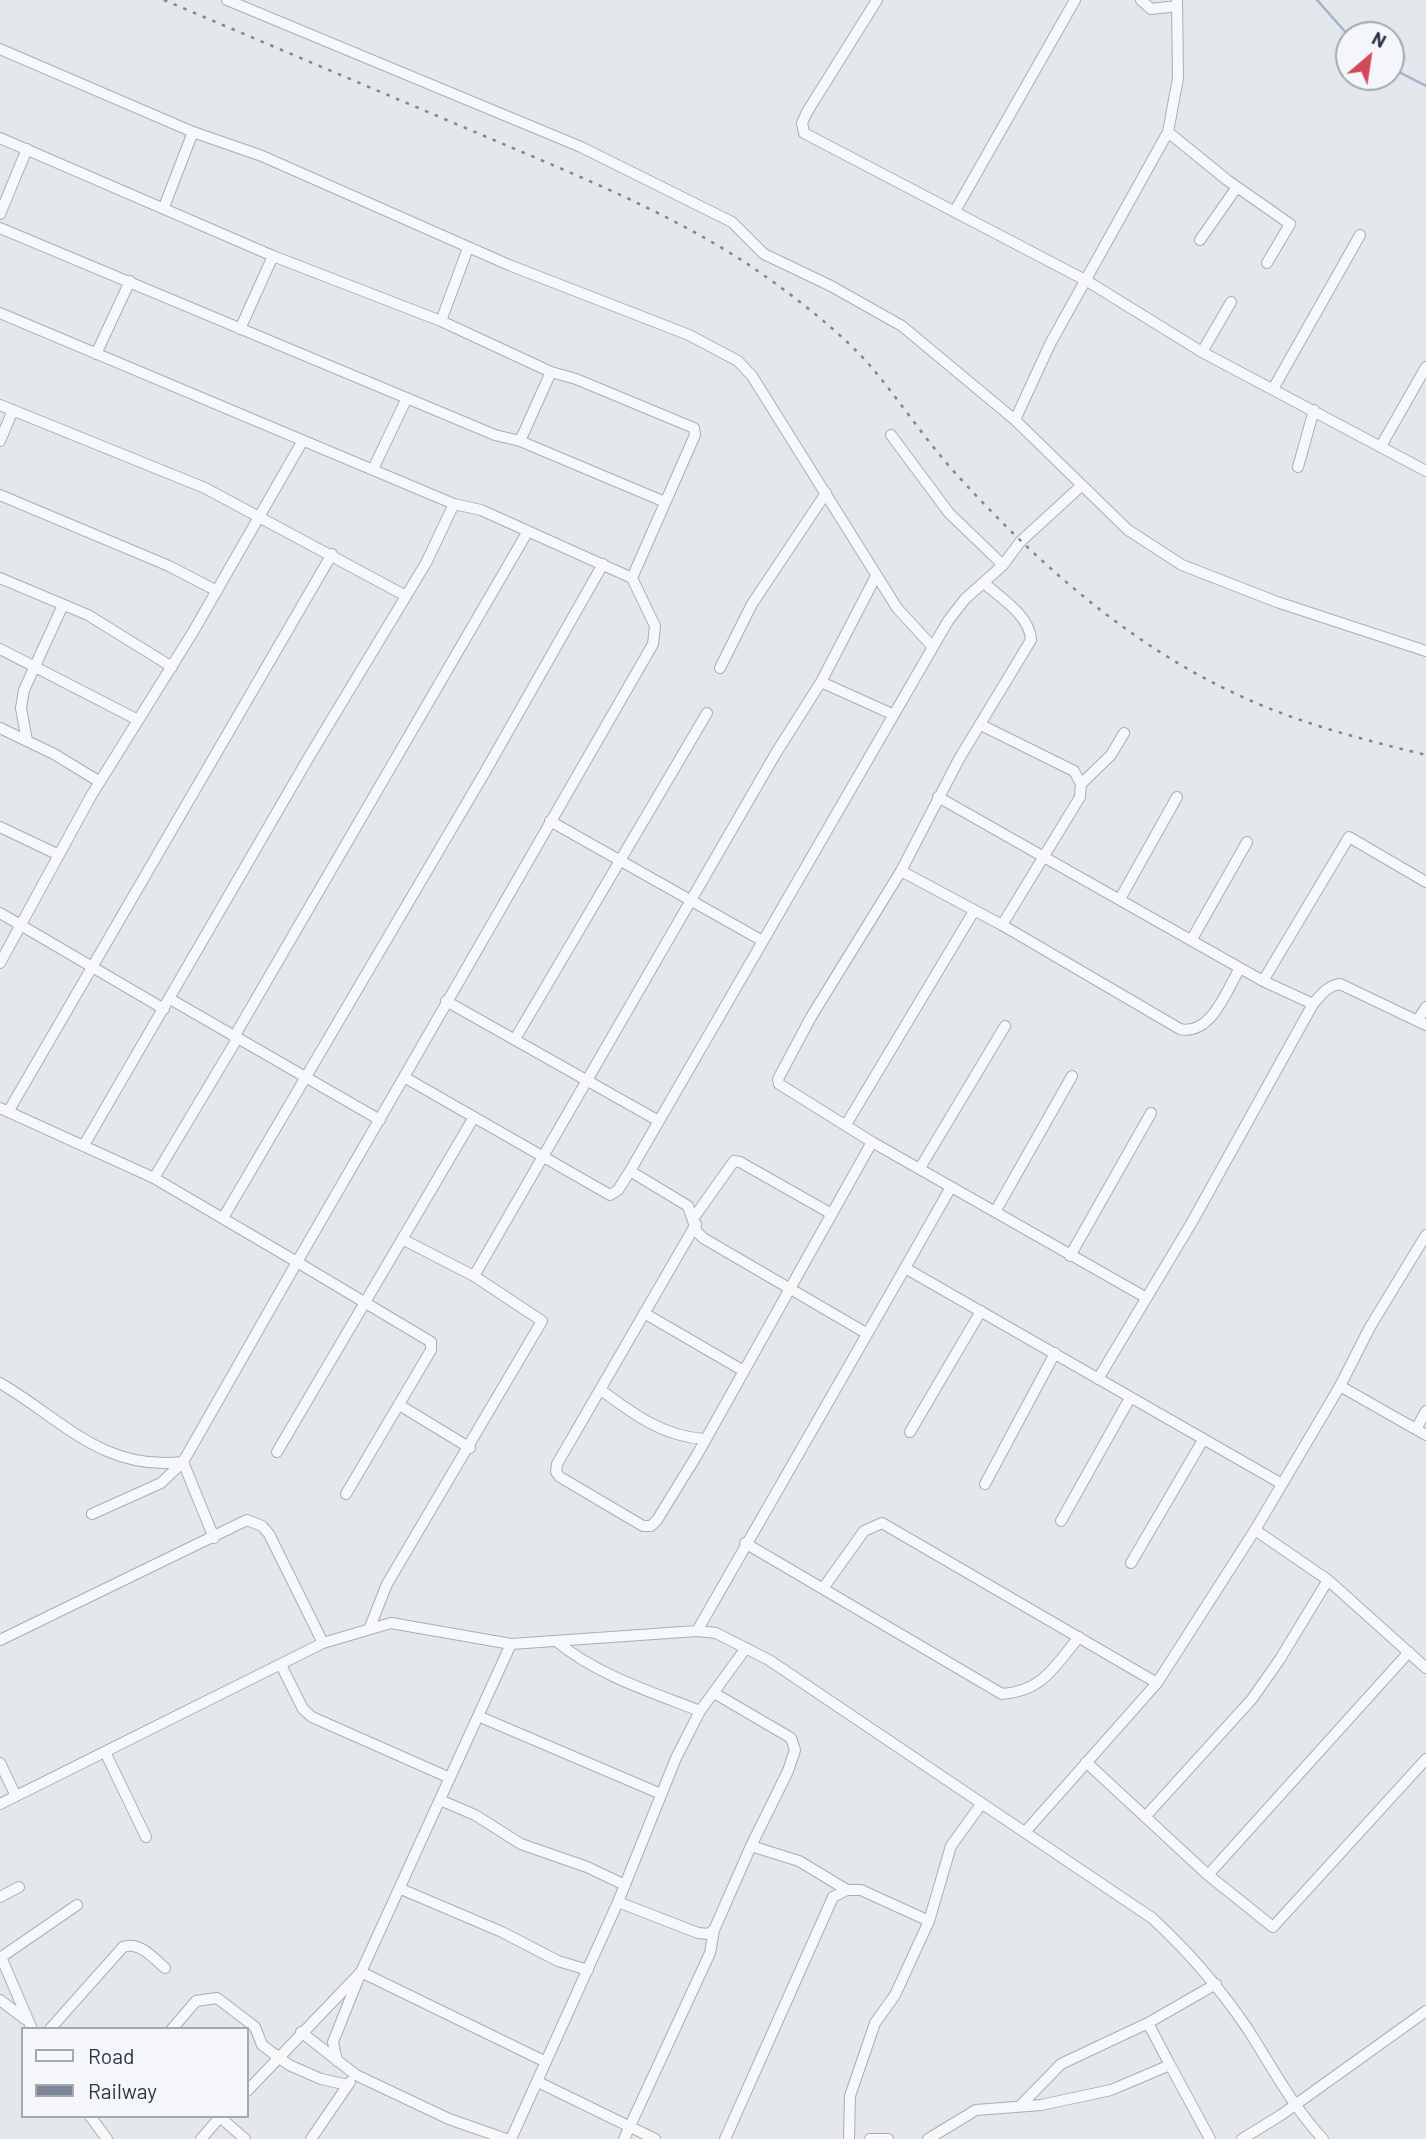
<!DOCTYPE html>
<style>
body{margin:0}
#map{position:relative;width:1426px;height:2139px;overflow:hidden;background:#e4e7ec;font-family:Barlow,sans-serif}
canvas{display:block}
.legend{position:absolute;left:21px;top:2027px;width:228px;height:91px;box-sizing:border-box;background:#f4f6f9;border:2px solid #a4a8b1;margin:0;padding:9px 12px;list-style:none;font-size:21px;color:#2b3445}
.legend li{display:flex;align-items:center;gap:14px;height:35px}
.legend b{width:35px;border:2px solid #a4a8b1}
.north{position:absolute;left:1335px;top:21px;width:70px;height:70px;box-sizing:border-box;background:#f4f6f9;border:2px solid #a4a8b1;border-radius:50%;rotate:29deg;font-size:19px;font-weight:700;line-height:28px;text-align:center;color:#2b3445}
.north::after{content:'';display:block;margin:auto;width:24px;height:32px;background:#d1495b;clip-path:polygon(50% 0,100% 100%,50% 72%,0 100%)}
</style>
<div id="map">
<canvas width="1426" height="2139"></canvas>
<ul class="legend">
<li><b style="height:9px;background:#f7f8fa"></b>Road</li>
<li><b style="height:9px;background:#7d8696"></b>Railway</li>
</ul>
<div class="north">N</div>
</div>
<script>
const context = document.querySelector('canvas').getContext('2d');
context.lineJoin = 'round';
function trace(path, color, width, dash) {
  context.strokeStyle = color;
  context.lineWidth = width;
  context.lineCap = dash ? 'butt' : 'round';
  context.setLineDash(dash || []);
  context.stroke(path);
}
trace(new Path2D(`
 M 1317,0 L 1349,36
 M 1391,68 L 1426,86`), '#9fb4cc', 2.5);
const street = new Path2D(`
 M 227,0 L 581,147 L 732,222 L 764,254 L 831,286 L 902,326 L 1015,420
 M 877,0 L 807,112 L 802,123 L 804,133 L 1087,281 L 1202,352 L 1426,471
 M 1141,0 L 1151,9 L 1177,6
 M 1177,0 L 1178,78 L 1168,132 L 1050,344 L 1015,420 L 1128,530 L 1182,565 L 1277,602 L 1426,651
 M 0,49 L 193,132 L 262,156 L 509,265 L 689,335 L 738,361 L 752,376 L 897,608 L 932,646
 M 1168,132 L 1227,180 L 1290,224 L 1267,263
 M 0,138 L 273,256 L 441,321 L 551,372 L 576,379 L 694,428 L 695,435 L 632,578 L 655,626 L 653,644 L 404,1077
 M 164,207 L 193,132
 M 955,211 L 1075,0
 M 0,214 L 27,149
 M 0,228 L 495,435 L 520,441 L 665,502
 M 1200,240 L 1237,187
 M 0,313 L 454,504 L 481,510 L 632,578
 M 441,321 L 468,248
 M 240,329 L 273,256
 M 1202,352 L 1231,302
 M 96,354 L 130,281
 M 1273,389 L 1360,235
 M 0,405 L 205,488 L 406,596
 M 891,435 L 949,513 L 1003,565
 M 0,441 L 13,410
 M 520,441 L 551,372
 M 1381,446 L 1426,367
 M 1298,467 L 1314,410
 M 373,469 L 407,398
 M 0,495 L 169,566 L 217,591
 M 0,578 L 88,615 L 172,667
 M 985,584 C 1002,599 1030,616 1031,640 L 959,759 L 901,871 L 811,1017 L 778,1079 L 779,1084 L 872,1142 L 1145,1297
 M 0,649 L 138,720
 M 720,668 L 752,604 L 826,493
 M 821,682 L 892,714
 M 981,725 L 1074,771 L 1081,784 L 1080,797 L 1002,925
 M 0,728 L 54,754 L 100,782
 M 27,741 L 21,708 L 24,690 L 63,605
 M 1081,784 L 1111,755 L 1124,733
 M 938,797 L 1263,981 L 1313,1004
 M 550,821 L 761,940
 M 0,827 L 59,855
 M 901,871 L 1002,925 L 1180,1029 C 1211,1036 1226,991 1240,968
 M 1121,897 L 1177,797
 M 0,913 L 164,1009
 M 1192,939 L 1247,842
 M 0,963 L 91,796 L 193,632 L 302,442
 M 1263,981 L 1349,837 L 1426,882
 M 170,999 L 380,1120
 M 446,1001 L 657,1120
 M 1418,1020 L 1426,1007
 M 234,1037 L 528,531
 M 515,1039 L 707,713
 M 0,1108 L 154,1178 L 297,1262 L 404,1077 L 610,1195 L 618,1190 L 630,1171 L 948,621 L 965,599 L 1003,565 L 1020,542 L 1080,487
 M 8,1112 L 332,554
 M 847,1123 L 974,911
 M 84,1145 L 309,757 L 426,563 L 454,504
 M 920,1168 L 1005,1026
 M 630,1171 L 688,1206 L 697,1232 L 703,1238 L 866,1333
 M 154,1178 L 237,1039
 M 995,1212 L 1072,1076
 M 695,1216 L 734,1161 L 740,1162 L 830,1213
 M 223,1218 L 485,772 L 603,564
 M 696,1224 L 557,1464 L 556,1472 L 560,1477 L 643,1526 L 651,1526 L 657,1520 L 697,1455 L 872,1142
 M 1070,1256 L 1151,1113
 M 905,1268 L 951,1187
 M 474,1276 L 776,753 L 821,682 L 876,576
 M 644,1313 L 742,1370
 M 1098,1379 L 1192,1222 L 1313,1004 C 1322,994 1327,986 1340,984 L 1426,1025
 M 0,1383 C 63,1420 103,1471 182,1462
 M 1340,1386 L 1426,1435
 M 601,1390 C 633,1414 664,1437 705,1439
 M 401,1406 L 470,1448
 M 1416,1429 L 1426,1411
 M 910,1432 L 981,1311
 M 277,1452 L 474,1117
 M 183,1462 L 214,1538
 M 985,1484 L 1055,1353
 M 92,1514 L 161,1483 L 183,1462 L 297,1262 L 431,1342 L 431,1350 L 346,1494
 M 1061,1521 L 1130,1398
 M 1255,1530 L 1328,1580 L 1426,1668
 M 745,1543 L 1002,1694 C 1043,1691 1055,1666 1079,1637
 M 1131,1563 L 1203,1440
 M 824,1587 L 864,1531 L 882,1523 L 1157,1683
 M 370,1627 L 387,1584 L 542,1321 L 474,1276 L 404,1240
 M 697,1631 L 905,1268 L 1282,1484
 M 0,1640 L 247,1520 L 262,1526 L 269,1534 L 323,1643
 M 556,1641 C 597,1675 651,1692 700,1711
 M 281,1665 L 303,1709 L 312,1717 L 450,1778
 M 478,1716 L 661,1794
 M 106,1754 L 146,1837
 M 1086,1762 L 1208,1875 L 1273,1927 L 1426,1759
 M 0,1763 L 16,1796
 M 440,1800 L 475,1815 L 521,1844 L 587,1867 L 625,1885
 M 0,1804 L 323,1643 L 391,1623 L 511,1644 L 697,1631 L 716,1633 L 769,1660 L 1152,1918 C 1188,1951 1219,1987 1247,2028 C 1271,2065 1292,2106 1323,2139
 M 1145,1817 L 1252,1699 L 1280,1659 L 1328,1580
 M 1026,1831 L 1157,1683 L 1255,1530 L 1340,1386 L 1370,1327 L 1426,1235
 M 751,1846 L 799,1861 L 847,1890
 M 1208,1875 L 1409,1652
 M 401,1889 L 502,1932 L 558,1961 L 588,1970
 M 0,1897 L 19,1887
 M 618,1902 L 698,1933 L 708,1934 L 714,1930 L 751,1846 L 788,1771 L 795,1750 L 791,1738 L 714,1693
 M 1,1957 L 32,2029
 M 0,1958 L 77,1905
 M 0,2000 L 25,2019
 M 1148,2023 L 1216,1984
 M 50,2029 L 123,1947 C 140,1941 153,1958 165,1968
 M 172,2029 L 196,2001 L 217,1998 L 255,2027 L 262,2045 L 289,2065 L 321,2079 L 348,2085
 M 301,2032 L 356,2075 L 449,2119 L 506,2139
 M 337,2061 L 333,2042 L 361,1972 L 511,1644
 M 538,2082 L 655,2139
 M 247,2091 L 361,1972 L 546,2062
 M 1021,2105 L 1061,2064 L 1148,2023 L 1170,2065
 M 90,2116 L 107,2139
 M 220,2117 L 245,2139
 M 201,2139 L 221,2116
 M 311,2139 L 350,2082
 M 511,2139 L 618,1902 L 676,1758 L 700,1711 L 746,1648
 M 624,2139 L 710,1953 L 714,1930
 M 725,2139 L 833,1897 L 847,1890 L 861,1890 L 929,1921
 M 849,2139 L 850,2096 L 875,2023 L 895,1995 L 929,1921 L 951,1846 L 982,1803
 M 870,2139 L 888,2139
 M 928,2139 L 976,2110 L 1041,2105 L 1111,2090 L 1170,2065 L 1210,2139
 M 1242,2139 L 1281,2115 L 1426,2011`);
trace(street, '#a9aeb7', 12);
trace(street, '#f7f8fa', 10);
trace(new Path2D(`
 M 164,0 C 272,46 381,92 489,138 C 576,175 666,211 746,263 C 785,289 843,333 873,369 C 902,404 927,442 957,475 C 1039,565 1134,649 1247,699 C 1305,725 1365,740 1426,755`), '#7d8696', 2.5, [3.5, 7]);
</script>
